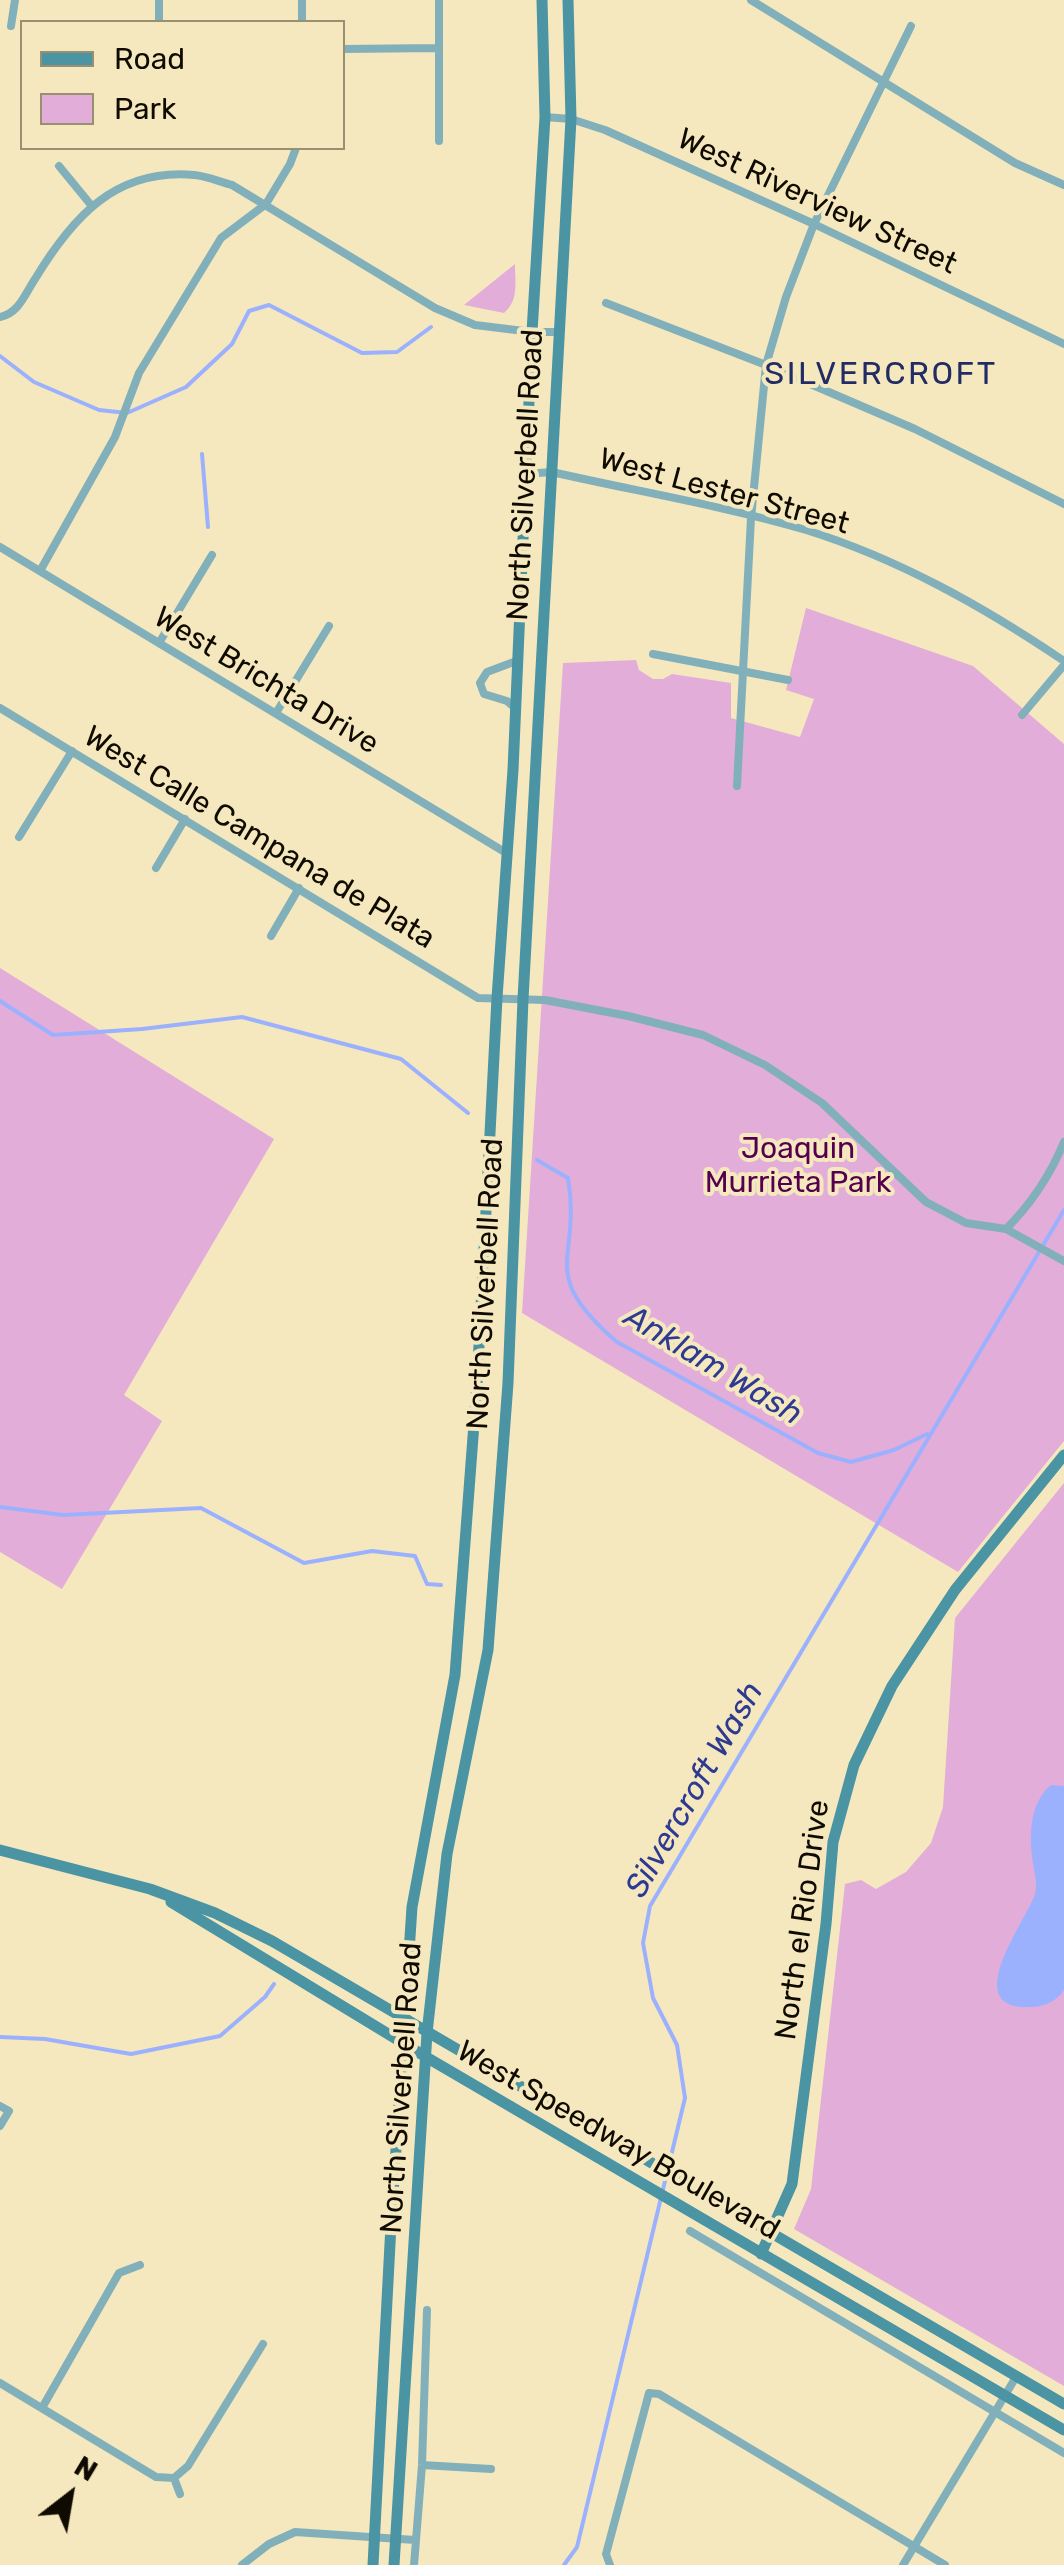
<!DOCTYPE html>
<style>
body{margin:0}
#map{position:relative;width:1064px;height:2565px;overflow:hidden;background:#f5e8be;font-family:Rubik,sans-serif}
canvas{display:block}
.legend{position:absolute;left:20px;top:20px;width:325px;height:130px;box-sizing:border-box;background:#f5e8be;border:2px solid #999072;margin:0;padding:12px 18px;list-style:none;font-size:30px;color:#100b01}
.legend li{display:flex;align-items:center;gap:20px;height:50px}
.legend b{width:50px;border:2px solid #999072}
.north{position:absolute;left:20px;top:2445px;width:100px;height:100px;-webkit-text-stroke:8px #f5e8be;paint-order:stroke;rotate:31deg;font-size:28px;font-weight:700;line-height:40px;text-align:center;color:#100b01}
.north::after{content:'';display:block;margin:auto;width:35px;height:45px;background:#100b01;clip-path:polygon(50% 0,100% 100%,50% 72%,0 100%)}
</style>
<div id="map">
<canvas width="1064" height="2565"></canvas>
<ul class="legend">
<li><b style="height:12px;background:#4a94a3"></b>Road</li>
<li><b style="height:28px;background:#e2add9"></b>Park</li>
</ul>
<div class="north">N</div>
</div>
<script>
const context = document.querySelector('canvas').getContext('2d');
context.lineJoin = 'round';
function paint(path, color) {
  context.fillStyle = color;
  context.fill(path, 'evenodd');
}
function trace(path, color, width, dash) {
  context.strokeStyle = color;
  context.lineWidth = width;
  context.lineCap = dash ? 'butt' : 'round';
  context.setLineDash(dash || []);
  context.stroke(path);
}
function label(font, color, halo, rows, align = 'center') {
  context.font = font + ' Rubik,sans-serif';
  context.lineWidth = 8;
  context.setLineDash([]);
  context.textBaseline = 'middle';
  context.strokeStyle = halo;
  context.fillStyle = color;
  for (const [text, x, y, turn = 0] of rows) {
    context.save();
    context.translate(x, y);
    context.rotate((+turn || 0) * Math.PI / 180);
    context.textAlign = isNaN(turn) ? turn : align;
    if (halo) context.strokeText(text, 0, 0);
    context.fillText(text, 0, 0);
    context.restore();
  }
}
paint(new Path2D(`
 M 515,264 C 515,283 519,300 504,313 L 464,305 Z
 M 806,608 L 973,666 L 1064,744 L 1064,1441 L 958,1572 L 522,1313 L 563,663 L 636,660 L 639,670 L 653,679 L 663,679 L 672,674 L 731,683 L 731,718 L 800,737 L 814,699 L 786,690 Z
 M 0,968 L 274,1139 L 124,1395 L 162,1421 L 62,1589 L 0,1552 Z
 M 1064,1483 L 1064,2386 L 794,2229 L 811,2189 L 845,1884 L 861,1880 L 876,1889 L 906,1872 L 931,1843 L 943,1807 L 955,1618 Z`), '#e2add9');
paint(new Path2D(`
 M 1051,1785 L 1064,1786 L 1064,1990 C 1057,2001 1044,2007 1031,2007 C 957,2011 1026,1921 1035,1894 C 1038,1883 1034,1873 1033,1863 C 1029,1837 1029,1803 1051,1785 Z`), '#9cb1fe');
trace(new Path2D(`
 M 0,356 L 34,382 L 99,410 L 127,413 L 186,387 L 232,344 L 249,311 L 269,305 L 362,353 L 397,352 L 431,327
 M 202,454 L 208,527
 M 0,1001 L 53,1035 L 142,1029 L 242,1017 L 401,1059 L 468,1113
 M 537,1160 L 568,1178 C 582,1262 535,1271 617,1342 L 818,1453 L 851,1462 L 894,1450 L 927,1434
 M 0,1507 L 63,1515 L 201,1508 L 304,1563 L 372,1551 L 415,1556 L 427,1584 L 441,1585
 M 0,2037 L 45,2039 L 131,2054 L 220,2036 L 265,1997 L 274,1984
 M 564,2565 L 577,2547 L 685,2098 L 677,2045 L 653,1998 L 643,1943 L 650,1906 L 1064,1210`), '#9cb1fe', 4);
trace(new Path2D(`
 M 751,0 L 1015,163 L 1064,185
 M 159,22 L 159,0
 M 302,22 L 302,0
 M 11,26 L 15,0
 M 342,49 L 439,48
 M 545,117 L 571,119 L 605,130 L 814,224 L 1064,344
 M 439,141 L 439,0
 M 59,166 L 91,205
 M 606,303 L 766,365 L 915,429 L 1064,504
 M 0,317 C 19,313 25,294 35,279 C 72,218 115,168 194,175 C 207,176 220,182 232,185 L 435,308 L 475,325 L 532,332 L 558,332
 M 525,474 L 552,472 C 635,491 725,506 806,530 C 899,559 984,607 1064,661
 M 0,547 L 508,854
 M 40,571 L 115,437 L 139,373 L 221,238 L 266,204 L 290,164 L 296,148
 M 159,643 L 212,555
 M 653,654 L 788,680
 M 0,708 L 478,998 L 545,1000 L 628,1016 L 703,1035 L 765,1065 L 822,1103 L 926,1202 L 966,1223 L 1006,1229 L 1064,1261
 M 515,708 L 507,701 L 484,694 L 480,683 L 487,672 L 519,660
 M 276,713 L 329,626
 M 1022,715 L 1064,665
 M 737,786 L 751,518 L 766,365 L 786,297 L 814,224 L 911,26
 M 19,837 L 72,751
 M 156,868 L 185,819
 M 271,936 L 299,888
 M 1006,1229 C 1032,1203 1050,1176 1064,1142
 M 0,2106 L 9,2111 L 0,2126
 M 690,2231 L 1064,2453
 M 0,2383 L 156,2477 L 174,2478
 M 42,2408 L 119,2273 L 140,2265
 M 422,2465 L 491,2469
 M 174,2478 L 188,2466 L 263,2344
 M 174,2478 L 180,2494
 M 242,2565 L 269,2544 L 295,2532 L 415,2540
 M 414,2565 L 422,2465 L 427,2310
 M 610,2565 L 606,2554 L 649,2393 L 659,2394 L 945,2565
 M 903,2565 L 1016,2377`), '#82b0ba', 8);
trace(new Path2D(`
 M 0,1850 L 150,1889 L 215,1913 L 272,1941 L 1064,2404
 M 171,1902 L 426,2057 L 1064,2430
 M 761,2254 L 792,2184 L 826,1924 L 833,1842 L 854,1765 L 892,1686 L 955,1590 L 1064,1455
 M 373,2565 L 391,2225 L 412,1907 L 455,1675 L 477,1384 L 497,998 L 513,770 L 532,332 L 545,117 L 542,0
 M 394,2565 L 427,2033 L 447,1854 L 488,1650 L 508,1383 L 523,999 L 571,119 L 568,0`), '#4a94a3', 11);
label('30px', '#100b01', '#f5e8be', [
 ["West Riverview Street",817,202,25],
 ["North Silverbell Road",526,475,-87],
 ["West Lester Street",724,492,15],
 ["West Brichta Drive",266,681,31],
 ["West Calle Campana de Plata",259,838,31],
 ["North Silverbell Road",486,1284,-87],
 ["North el Rio Drive",803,1920,-82],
 ["North Silverbell Road",402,2088,-86],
 ["West Speedway Boulevard",618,2141,30]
]);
label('30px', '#55004e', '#f5e8be', [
 ["Joaquin",798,1149],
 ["Murrieta Park",798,1183]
]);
context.letterSpacing = '2.5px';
label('32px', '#222b64', '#f5e8be', [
 ["SILVERCROFT",881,375]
]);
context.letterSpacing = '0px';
label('italic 32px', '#2e3a91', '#f5e8be', [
 ["Anklam Wash",713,1366,31],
 ["Silvercroft Wash",695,1790,-60]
]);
</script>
